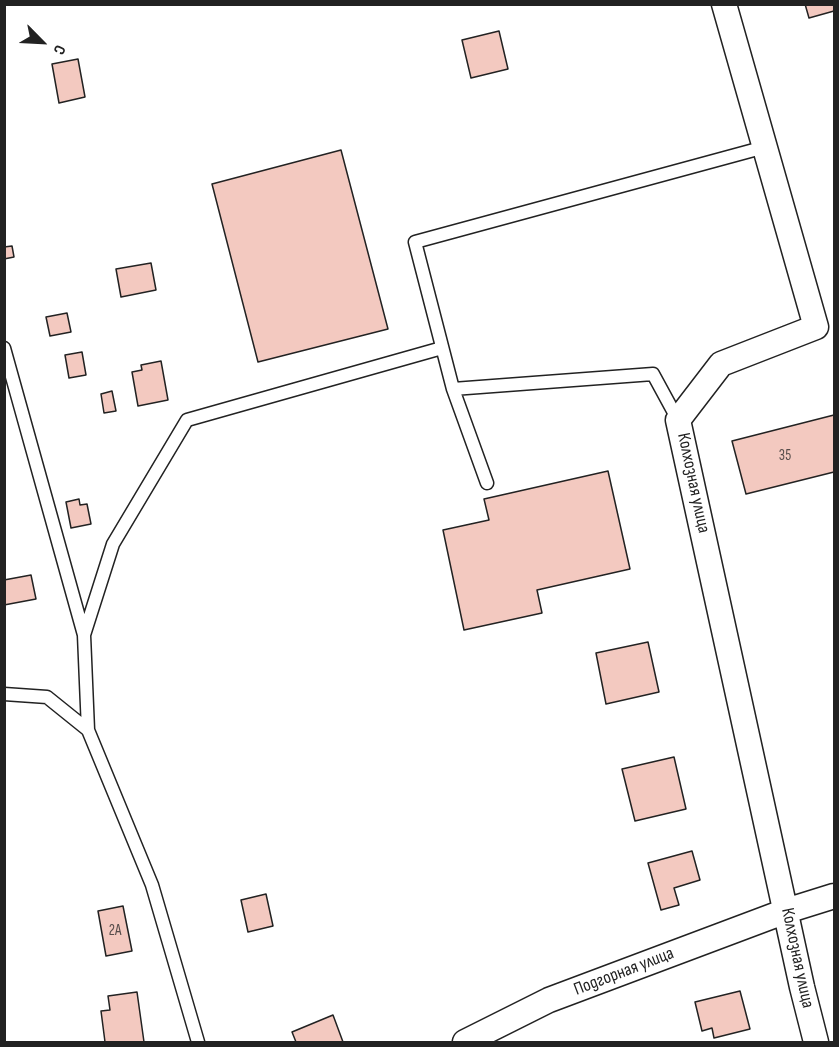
<!DOCTYPE html>
<meta charset="utf-8">
<style>
body{margin:0}
#map{position:relative;width:839px;height:1047px;overflow:hidden;background:#fff;font-family:"Sofia Sans Condensed",sans-serif}
canvas{display:block}
.frame{position:absolute;inset:0;border:6px solid #222;pointer-events:none}
.north{position:absolute;left:12px;top:12px;width:60px;height:60px;-webkit-text-stroke:4px #fff;paint-order:stroke;rotate:114deg;font-size:16px;font-weight:700;line-height:24px;text-align:center;color:#222}
.north::after{content:'';display:block;margin:auto;width:21px;height:27px;background:#222;clip-path:polygon(50% 0,100% 100%,50% 72%,0 100%)}
</style>
<div id="map">
<canvas width="839" height="1047"></canvas>
<div class="frame"></div>
<div class="north">С</div>
</div>
<script>
const context = document.querySelector('canvas').getContext('2d');
context.lineJoin = 'round';
function paint(path, color) {
  context.fillStyle = color;
  context.fill(path, 'evenodd');
}
function trace(path, color, width, dash) {
  context.strokeStyle = color;
  context.lineWidth = width;
  context.lineCap = dash ? 'butt' : 'round';
  context.setLineDash(dash || []);
  context.stroke(path);
}
function label(font, color, halo, rows, align = 'center') {
  context.font = font + ' "Sofia Sans Condensed",sans-serif';
  context.lineWidth = 4.5;
  context.setLineDash([]);
  context.textBaseline = 'middle';
  context.strokeStyle = halo;
  context.fillStyle = color;
  for (const [text, x, y, turn = 0] of rows) {
    context.save();
    context.translate(x, y);
    context.rotate((+turn || 0) * Math.PI / 180);
    context.textAlign = isNaN(turn) ? turn : align;
    if (halo) context.strokeText(text, 0, 0);
    context.fillText(text, 0, 0);
    context.restore();
  }
}
const building = new Path2D(`
 M 805,4 L 834,4 L 834,11 L 809,18 Z
 M 499,31 L 508,69 L 471,78 L 462,40 Z
 M 78,59 L 85,97 L 59,103 L 52,64 Z
 M 341,150 L 388,329 L 258,362 L 212,184 Z
 M 12,246 L 14,257 L 4,259 L 4,247 Z
 M 151,263 L 156,290 L 121,297 L 116,269 Z
 M 67,313 L 71,332 L 50,336 L 46,317 Z
 M 82,352 L 86,375 L 69,378 L 65,355 Z
 M 161,361 L 168,400 L 138,406 L 132,372 L 142,370 L 141,365 Z
 M 112,391 L 116,411 L 104,413 L 101,394 Z
 M 834,415 L 834,472 L 746,494 L 732,441 Z
 M 608,471 L 630,569 L 537,590 L 542,613 L 464,630 L 443,530 L 489,520 L 484,499 Z
 M 79,499 L 80,505 L 87,504 L 91,524 L 71,528 L 66,502 Z
 M 31,575 L 36,599 L 4,605 L 4,580 Z
 M 648,642 L 659,692 L 606,704 L 596,653 Z
 M 674,757 L 686,809 L 635,821 L 622,769 Z
 M 692,851 L 700,880 L 674,888 L 679,905 L 661,910 L 648,863 Z
 M 266,894 L 273,926 L 248,932 L 241,900 Z
 M 123,906 L 132,951 L 106,956 L 98,911 Z
 M 740,991 L 750,1029 L 714,1038 L 712,1028 L 702,1031 L 695,1002 Z
 M 137,992 L 144,1042 L 105,1042 L 101,1011 L 110,1010 L 108,996 Z
 M 333,1015 L 343,1042 L 296,1042 L 292,1032 Z`);
paint(building, '#f3c9c0');
trace(building, '#222', 1.5);
const lane = new Path2D(`
 M 4,348 L 84,635 L 88,730
 M 453,389 L 653,374 L 678,420
 M 487,483 L 453,389 L 415,242 L 765,147
 M 84,635 L 113,544 L 187,420 L 442,348
 M 4,694 L 47,697 L 88,730 L 152,885 L 198,1042`);
const street = new Path2D(`
 M 724,4 L 816,327 L 721,364 L 678,420 L 802,987 L 816,1042
 M 465,1042 L 549,1000 L 786,911 L 834,896`);
trace(lane, '#222', 15);
trace(street, '#222', 27);
trace(lane, '#fff', 12);
trace(street, '#fff', 24);
label('15px', '#564c4a', null, [
 ["35",785,456],
 ["2А",115,931]
]);
label('18px', '#222', '#fff', [
 ["Колхозная улица",693,483,78],
 ["Колхозная улица",797,958,78],
 ["Подгорная улица",624,972,-21]
]);
</script>
